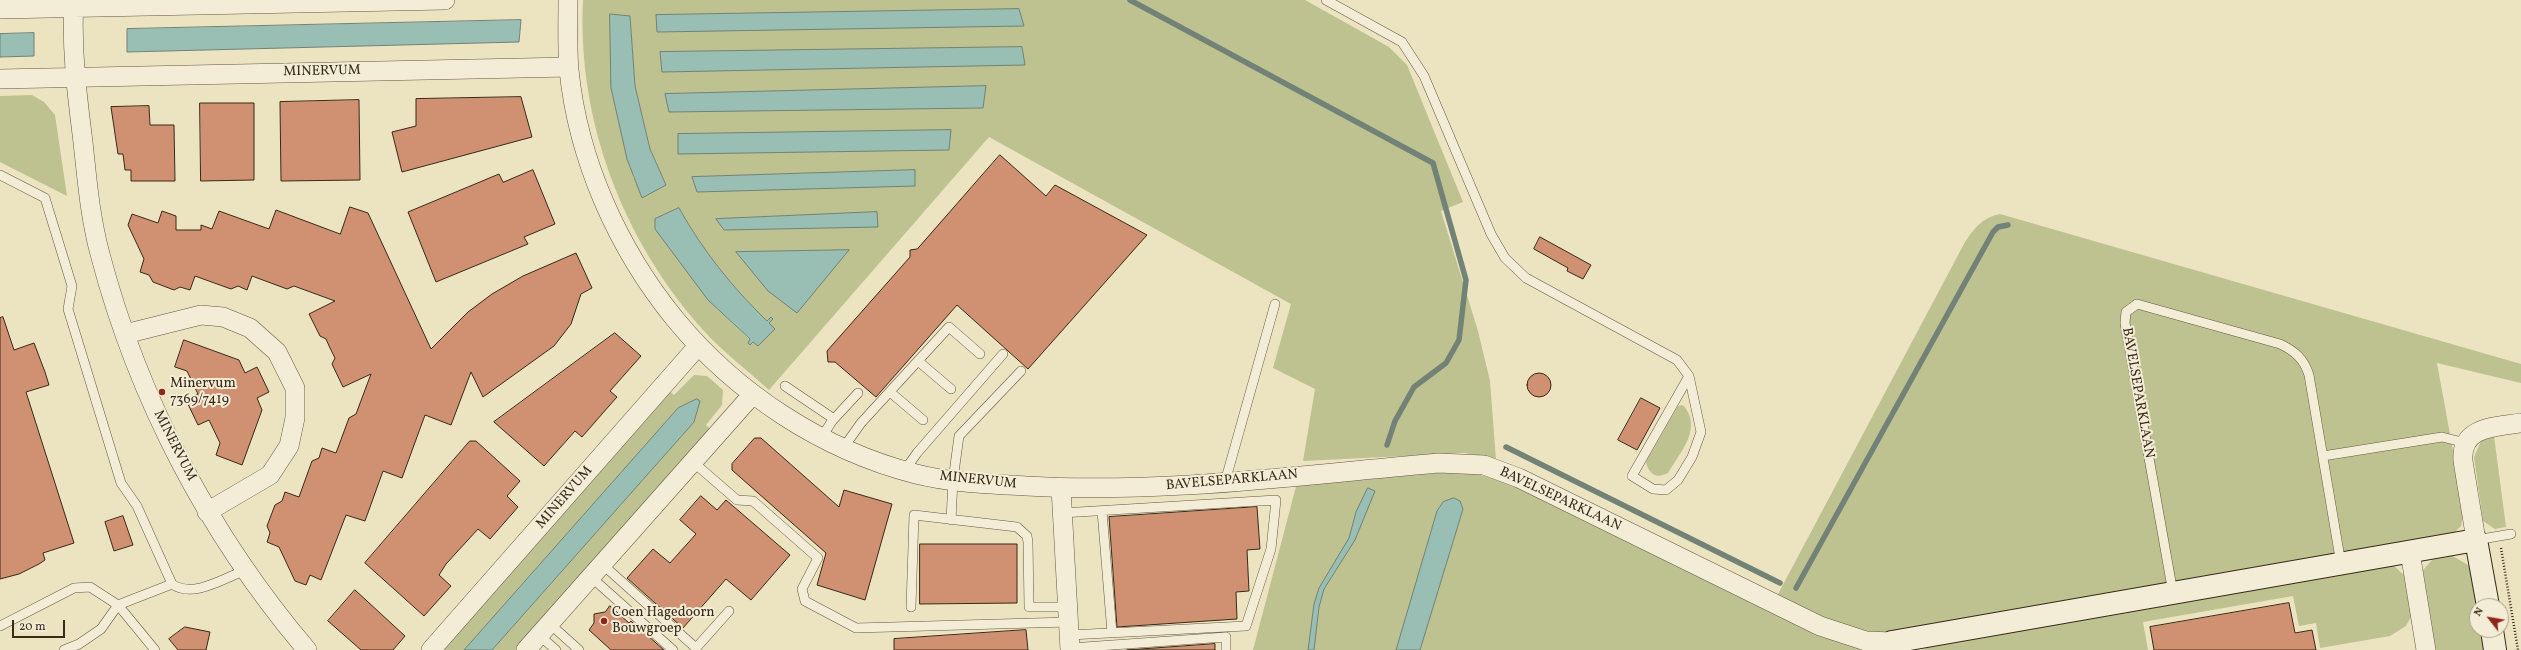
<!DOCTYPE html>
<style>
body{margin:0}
#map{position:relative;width:2521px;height:650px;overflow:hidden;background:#ece3c1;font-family:Vollkorn,serif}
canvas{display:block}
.north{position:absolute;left:2469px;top:598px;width:40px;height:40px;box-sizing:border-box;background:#f3edd7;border:1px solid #a89f8b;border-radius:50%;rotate:301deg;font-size:11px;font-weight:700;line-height:16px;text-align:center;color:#382918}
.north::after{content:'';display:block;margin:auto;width:14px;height:18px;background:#8f2418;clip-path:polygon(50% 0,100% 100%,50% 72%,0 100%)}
.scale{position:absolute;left:12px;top:620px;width:53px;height:18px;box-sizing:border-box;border:2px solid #382918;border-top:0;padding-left:5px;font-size:12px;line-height:14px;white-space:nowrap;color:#382918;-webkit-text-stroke:3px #f3edd7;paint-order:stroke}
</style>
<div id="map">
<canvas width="2521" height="650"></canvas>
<div class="north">N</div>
<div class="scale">20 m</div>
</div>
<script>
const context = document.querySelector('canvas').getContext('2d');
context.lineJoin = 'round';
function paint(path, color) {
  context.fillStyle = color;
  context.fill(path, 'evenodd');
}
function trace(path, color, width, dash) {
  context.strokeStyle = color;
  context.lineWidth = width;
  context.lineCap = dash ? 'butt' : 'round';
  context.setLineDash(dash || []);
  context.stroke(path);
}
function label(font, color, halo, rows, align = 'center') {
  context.font = font + ' Vollkorn,serif';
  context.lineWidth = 4;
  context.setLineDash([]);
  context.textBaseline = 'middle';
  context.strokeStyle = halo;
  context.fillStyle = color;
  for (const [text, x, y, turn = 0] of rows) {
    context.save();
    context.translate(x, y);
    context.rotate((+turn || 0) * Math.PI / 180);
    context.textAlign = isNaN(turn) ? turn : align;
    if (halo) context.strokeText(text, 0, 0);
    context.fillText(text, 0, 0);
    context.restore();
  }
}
paint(new Path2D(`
 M 583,0 L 1305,0 L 1389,47 L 1407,65 L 1463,202 L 1441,211 L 1478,331 L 1490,381 L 1496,460 L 1465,453 L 1303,461 L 1315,389 L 1273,368 L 1291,304 L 989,137 L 769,390 C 747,370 723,352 704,331 C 623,241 577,121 583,0 ZM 630,16 L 635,86 L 650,149 L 666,185 L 633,178 ZM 679,208 C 703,251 732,287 767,321 L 771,317 L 769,323 L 775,329 L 750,345 L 750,340 L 708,300 Z
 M 32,95 L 44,102 L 55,115 L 67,196 L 0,162 L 0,96 Z
 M 2000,214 L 2521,364 L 2521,383 L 2437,363 L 2464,511 L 2461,526 L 2454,533 L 1897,633 C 1848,633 1820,615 1777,596 L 1965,242 C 1974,228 1983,217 2000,214 Z
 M 694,375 L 707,376 L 723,390 L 722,405 L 706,425 L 710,429 L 516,650 L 492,650 L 694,422 L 697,400 L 678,408 L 464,650 L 442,650 L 669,391 L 674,395 Z
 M 1683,405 C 1703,428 1681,451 1668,473 C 1657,479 1649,475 1646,462 L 1678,406 Z
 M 2494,436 L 2506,527 L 2495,529 L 2483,521 L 2474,457 L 2481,441 Z
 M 1450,472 L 1477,474 L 1511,484 L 1867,650 L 1253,650 L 1298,479 Z
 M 2451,555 L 2468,565 L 2473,572 L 2477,630 L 2483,630 L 2487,650 L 2435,650 L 2423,570 L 2434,558 Z
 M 2393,565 L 2405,576 L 2412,615 L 2406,626 L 2390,636 L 2320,648 L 2316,623 L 2299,626 L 2293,596 L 2143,622 L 2148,650 L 1923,650 L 1929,646 Z`), '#bdc290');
const water = new Path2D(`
 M 1019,9 L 1024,26 L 657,32 L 656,15 Z
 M 610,14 L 630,16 L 635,86 L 650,149 L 666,185 L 642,198 L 627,159 L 611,88 Z
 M 521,20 L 519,42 L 127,52 L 127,29 Z
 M 34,33 L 34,56 L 0,57 L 0,34 Z
 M 1022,47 L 1025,65 L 662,72 L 660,52 Z
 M 986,86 L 983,108 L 669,112 L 665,94 Z
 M 951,130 L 949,150 L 678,154 L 678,134 Z
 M 915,170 L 915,186 L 697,192 L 692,177 Z
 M 679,208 C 703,251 732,287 767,321 L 771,317 L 773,319 L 769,323 L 775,329 L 758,346 L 753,342 L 750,345 L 748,343 L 750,339 L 708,300 L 655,229 L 655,219 Z
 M 877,212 L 878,227 L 724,230 L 716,219 Z
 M 849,250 L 797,313 L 768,291 L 736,252 Z
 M 697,399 L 700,401 L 694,422 L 492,650 L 464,650 L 678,408 Z
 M 1368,488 L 1375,491 L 1355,540 L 1324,589 L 1319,607 L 1314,650 L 1308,650 L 1314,604 L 1319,588 L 1349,538 L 1356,512 Z
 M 1454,498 L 1460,501 L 1463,509 L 1420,650 L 1396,650 L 1437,511 L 1443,502 Z`);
paint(water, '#99beb4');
trace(water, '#728276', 1);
trace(new Path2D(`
 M 1130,0 L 1433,163 L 1466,280 L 1459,340 L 1446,363 L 1414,387 L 1395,421 L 1387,445
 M 1506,447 L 1780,583
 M 1796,588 L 1993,232 L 1998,227 L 2008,225`), '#728276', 5.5);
const building = new Path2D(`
 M 521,97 L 532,137 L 402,172 L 392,132 L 416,126 L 416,99 Z
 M 359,100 L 360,180 L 281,181 L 280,102 Z
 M 200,103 L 254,103 L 254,180 L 201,181 Z
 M 149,106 L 150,125 L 174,125 L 175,181 L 131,181 L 131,170 L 125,170 L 123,154 L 118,154 L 111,107 Z
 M 1000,155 L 1046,196 L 1055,185 L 1147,235 L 1028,369 L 957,305 L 876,397 L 835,362 L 828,362 L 827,351 L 910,257 L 910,250 L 917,249 Z
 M 533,170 L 555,224 L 524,237 L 528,244 L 436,282 L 408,212 L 499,174 L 503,182 Z
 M 350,207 L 368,213 L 431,349 L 468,312 L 492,294 L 523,276 L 576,253 L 592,288 L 581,294 L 571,324 L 554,346 L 483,397 L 471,372 L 451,425 L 425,415 L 402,478 L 383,471 L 365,521 L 346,515 L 321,580 L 310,575 L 306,585 L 295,581 L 279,547 L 267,542 L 270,533 L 267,526 L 275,505 L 282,501 L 285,492 L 299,497 L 312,461 L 319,458 L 322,448 L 336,453 L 349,418 L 356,414 L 371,374 L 343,387 L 332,364 L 335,358 L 330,348 L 326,339 L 320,336 L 309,314 L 335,301 L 294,286 L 287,289 L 252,276 L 247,290 L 238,286 L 231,289 L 195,276 L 190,290 L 180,287 L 174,290 L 153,282 L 149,275 L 140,272 L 144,259 L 128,225 L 132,214 L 158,223 L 162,211 L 176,216 L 176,230 L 201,230 L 201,225 L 212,229 L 219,211 L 269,229 L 276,210 L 340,234 Z
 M 1540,237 L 1591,265 L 1583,279 L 1567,271 L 1568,268 L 1534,249 Z
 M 3,317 L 14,350 L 34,343 L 45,372 L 49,385 L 26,392 L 74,543 L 43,553 L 45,560 L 39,564 L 19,574 L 0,579 L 0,318 Z
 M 615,333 L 641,356 L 610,391 L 617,397 L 602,414 L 582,437 L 575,431 L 544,466 L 494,422 Z
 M 184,340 L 239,360 L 245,373 L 257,367 L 269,392 L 257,398 L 262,410 L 242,465 L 216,455 L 220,443 L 209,420 L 198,425 L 186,400 L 198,394 L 187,371 L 175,367 Z
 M1527 385a12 12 0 1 1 24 0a12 12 0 1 1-24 0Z
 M 1641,398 L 1660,408 L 1637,450 L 1618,440 Z
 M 755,438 L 761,438 L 839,507 L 844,490 L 892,504 L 865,600 L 817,585 L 826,553 L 732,470 L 732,464 Z
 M 470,441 L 476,441 L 520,481 L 507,496 L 518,507 L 490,539 L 478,529 L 446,564 L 439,575 L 451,586 L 424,616 L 365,563 Z
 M 701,496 L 717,510 L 726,500 L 790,555 L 751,600 L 726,579 L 683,628 L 627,578 L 653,549 L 670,563 L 696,534 L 680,520 Z
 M 1257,507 L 1260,549 L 1247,550 L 1249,591 L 1236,592 L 1237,619 L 1117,627 L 1109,517 Z
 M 123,516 L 133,545 L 114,551 L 105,522 Z
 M 920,544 L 1017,544 L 1017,603 L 920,604 Z
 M 355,590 L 405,636 L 393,650 L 361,650 L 328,621 Z
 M 2289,603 L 2295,633 L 2312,630 L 2316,650 L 2154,650 L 2150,627 Z
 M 610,606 L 629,623 L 631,621 L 664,650 L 611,650 L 589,630 L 594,623 L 594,614 L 605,612 Z
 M 185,627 L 210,632 L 206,650 L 178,650 L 169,639 Z
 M 1026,630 L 1028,650 L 894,650 L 894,639 Z
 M 1215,644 L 1215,650 L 1127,650 Z`);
paint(building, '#cf9171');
trace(building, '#382918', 1);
const lane = new Path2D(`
 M 1326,0 L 1402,42 L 1424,76 L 1491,234 L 1505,258 L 1526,278 L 1677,360 L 1689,376 L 1701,432 L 1692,457 L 1678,480 L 1666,490 L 1653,489 L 1632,476 L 1689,376
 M 0,175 L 45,198 L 72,286 L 68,309 L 121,483 L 137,506 L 172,584 C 193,599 224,578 246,570
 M 918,361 L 951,389
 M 785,386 L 834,419
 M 890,392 L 923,420
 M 822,437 L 832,421 L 858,393
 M 844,447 L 861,423 L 949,327 L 980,354
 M 2323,456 L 2442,437 L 2466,443
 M 693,462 L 737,500 L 753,501 L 818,558 L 802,589 L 805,601 L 856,628 L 1069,622
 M 905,470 L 917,453 L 1003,354
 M 1225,482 L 1275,304
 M 1102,511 L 1112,633
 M 1062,513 L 1276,500 L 1271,549 L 1246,626 L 1069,635
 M 951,520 L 953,480 L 959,436 L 1021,371
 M 2476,540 L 2511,534
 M 602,564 L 696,648 L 729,611
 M 591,577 L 673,650
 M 2173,593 L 2125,323 L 2126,312 L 2137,304 L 2280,344 C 2295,351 2304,359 2309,375 L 2341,564
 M 911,607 L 914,515 L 1017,527 L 1027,536 L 1028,542 L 1029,607 L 1068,607
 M 550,624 L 579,650
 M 0,626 L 74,588 L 90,587 L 118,605 L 155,650
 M 539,635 L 556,650
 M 1070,648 L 1226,637 L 1226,650
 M 64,650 L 79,644 L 101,629 L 118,605 L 172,584`);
const street = new Path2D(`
 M 74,0 C 71,48 77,94 83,142 C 87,179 90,217 100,254 C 138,399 210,536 307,650
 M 568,0 C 568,23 567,47 569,70 C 578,160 618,249 675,319 C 736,393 822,450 916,474 C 952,483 989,484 1026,486 C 1163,494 1301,475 1438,463 L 1484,465 L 1519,478 L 1820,626 L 1866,641 L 1892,642
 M 0,9 L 445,0
 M 0,79 L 569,67
 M 125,334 L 201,315 L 223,317 L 250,328 L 277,352 L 295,388 L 295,418 L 289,446 L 270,475 L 207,512
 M 1061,488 L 1070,650
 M 2476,540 L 2463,461 C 2460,426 2496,427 2521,423
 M 2410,552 L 2426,650
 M 431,650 L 698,346
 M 526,650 L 753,394`);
const secondary = new Path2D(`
 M 2492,630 L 2495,650
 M 1894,650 L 1892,642 L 2476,540 L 2488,606`);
trace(lane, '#655842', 10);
trace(street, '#655842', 20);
trace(secondary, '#382918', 24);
trace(new Path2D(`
 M 2501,548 L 2518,650`), '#382918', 2.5, [1, 2]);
trace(lane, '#f3edd7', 9);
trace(street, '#f3edd7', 19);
trace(secondary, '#f3edd7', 22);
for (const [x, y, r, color] of [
 [162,392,4,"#8f2418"],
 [604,621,4,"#8f2418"]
]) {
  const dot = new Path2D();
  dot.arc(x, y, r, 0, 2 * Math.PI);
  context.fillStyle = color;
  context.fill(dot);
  trace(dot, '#f3edd7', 1.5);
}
label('14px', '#382918', '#f3edd7', [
 ["MINERVUM",322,72,-1],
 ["BAVELSEPARKLAAN",2137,393,80],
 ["MINERVUM",174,446,63],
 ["MINERVUM",978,481,6],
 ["BAVELSEPARKLAAN",1232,481,-5],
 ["MINERVUM",565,498,-49],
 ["BAVELSEPARKLAAN",1560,500,25]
]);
label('14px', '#382918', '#f3edd7', [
 ["Minervum",170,384],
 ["7369/7419",170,400],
 ["Coen Hagedoorn",612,613],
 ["Bouwgroep",612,629]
], 'left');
</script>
